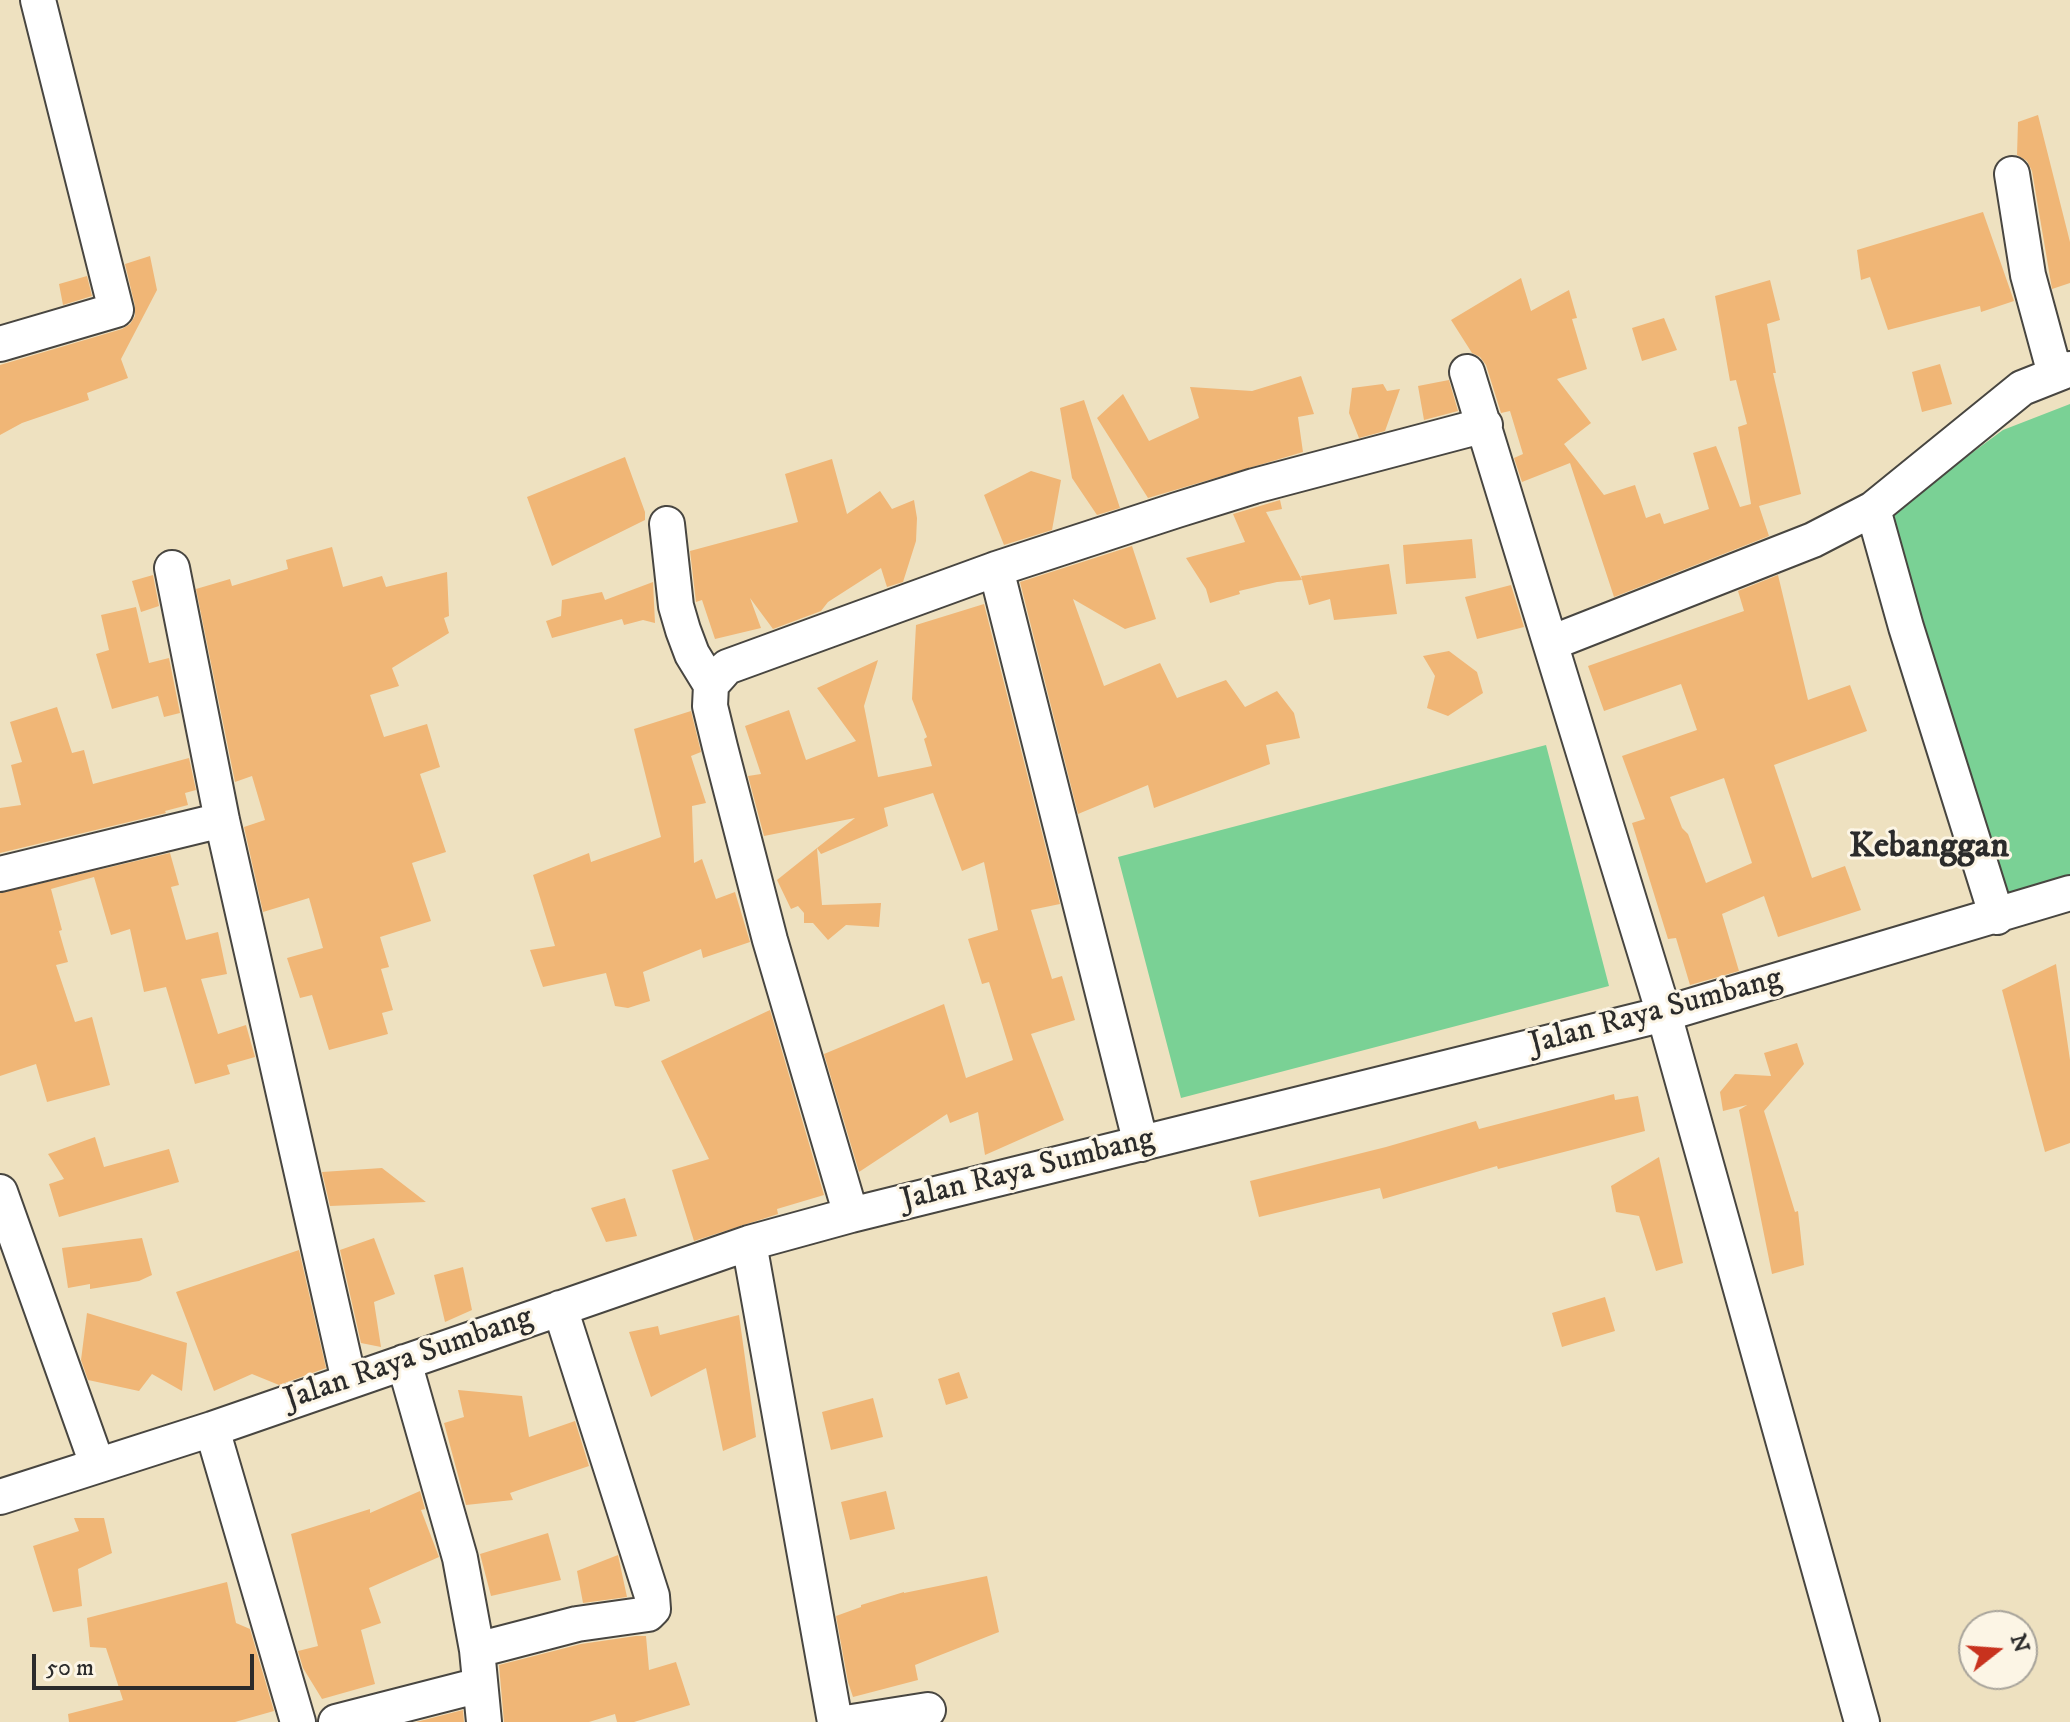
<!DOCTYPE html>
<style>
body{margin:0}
#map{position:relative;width:2070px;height:1722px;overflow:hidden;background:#eee1c0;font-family:"IM FELL DW Pica",serif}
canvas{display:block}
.north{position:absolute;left:1958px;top:1610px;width:80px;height:80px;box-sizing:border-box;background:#fcf5e5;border:2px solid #a8a49b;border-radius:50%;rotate:73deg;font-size:22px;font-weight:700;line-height:32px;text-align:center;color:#2b2b2b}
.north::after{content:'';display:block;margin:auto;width:28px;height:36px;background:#c8321e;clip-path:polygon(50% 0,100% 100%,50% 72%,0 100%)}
.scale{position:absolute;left:32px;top:1654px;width:222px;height:36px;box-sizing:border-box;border:4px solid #2b2b2b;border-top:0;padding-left:10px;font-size:24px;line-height:28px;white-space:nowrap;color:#2b2b2b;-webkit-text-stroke:6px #fcf5e5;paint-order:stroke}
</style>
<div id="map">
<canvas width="2070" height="1722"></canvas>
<div class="north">N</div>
<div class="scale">50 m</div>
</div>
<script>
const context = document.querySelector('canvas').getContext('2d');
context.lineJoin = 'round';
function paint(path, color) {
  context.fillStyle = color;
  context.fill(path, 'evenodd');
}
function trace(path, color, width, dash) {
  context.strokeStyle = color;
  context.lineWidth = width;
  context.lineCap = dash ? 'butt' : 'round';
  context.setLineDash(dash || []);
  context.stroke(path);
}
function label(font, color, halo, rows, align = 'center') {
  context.font = font + ' "IM FELL DW Pica",serif';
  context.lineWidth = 6;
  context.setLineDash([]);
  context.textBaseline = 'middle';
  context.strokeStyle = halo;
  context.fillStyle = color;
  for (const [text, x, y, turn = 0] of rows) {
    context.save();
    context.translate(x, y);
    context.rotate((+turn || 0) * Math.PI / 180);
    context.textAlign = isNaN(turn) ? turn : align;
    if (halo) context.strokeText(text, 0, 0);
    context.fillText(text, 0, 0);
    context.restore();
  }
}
paint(new Path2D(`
 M 2070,404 L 2070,877 L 2001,898 L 1916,621 L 1893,511 L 2003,430 Z
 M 1546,745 L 1609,986 L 1181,1098 L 1118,857 Z`), '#7ad195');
paint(new Path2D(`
 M 2038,115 L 2070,242 L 2070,283 L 2052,289 L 2032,171 L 2027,161 L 2017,155 L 2018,122 Z
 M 1983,212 L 2014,301 L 1981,312 L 1980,306 L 1888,330 L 1870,277 L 1861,280 L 1857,250 Z
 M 150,256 L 157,290 L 121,359 L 128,378 L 87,393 L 89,400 L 22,423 L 0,435 L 0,365 L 122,329 L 130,324 L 135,316 L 135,306 L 125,264 Z
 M 87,276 L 92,296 L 63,305 L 59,284 Z
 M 1521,278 L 1531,311 L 1569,290 L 1577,318 L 1572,319 L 1587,369 L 1557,379 L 1591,423 L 1564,444 L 1604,495 L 1635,485 L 1646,518 L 1660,513 L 1664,524 L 1709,509 L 1693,453 L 1716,446 L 1740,507 L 1751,504 L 1738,427 L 1747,424 L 1736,380 L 1730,381 L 1715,296 L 1770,280 L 1780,320 L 1767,324 L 1776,373 L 1773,373 L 1801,494 L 1759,506 L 1769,536 L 1614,597 L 1570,463 L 1522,482 L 1514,458 L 1523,454 L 1510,411 L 1501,413 L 1486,365 L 1480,357 L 1472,353 L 1451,320 Z
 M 1664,318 L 1677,350 L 1642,361 L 1632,328 Z
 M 1940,364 L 1952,404 L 1922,412 L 1912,372 Z
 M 1301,376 L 1314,414 L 1298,417 L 1303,452 L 1148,498 L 1097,418 L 1123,394 L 1149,441 L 1199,418 L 1190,387 L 1252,391 Z
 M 1449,380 L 1458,411 L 1424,420 L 1418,386 Z
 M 1383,384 L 1387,391 L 1400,389 L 1385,431 L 1359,438 L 1349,413 L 1352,388 Z
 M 1084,400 L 1120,508 L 1097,515 L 1072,478 L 1060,408 Z
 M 625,457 L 645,512 L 645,520 L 552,566 L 527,497 Z
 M 832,459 L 847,514 L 880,491 L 892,509 L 914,500 L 917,518 L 916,541 L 903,582 L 887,587 L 881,568 L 828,602 L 821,611 L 773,629 L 750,598 L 761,628 L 715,639 L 702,600 L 696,602 L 690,551 L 798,522 L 785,474 Z
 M 1031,471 L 1061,480 L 1052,530 L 1004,545 L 984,495 Z
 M 1280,500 L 1282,509 L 1266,512 L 1302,580 L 1277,582 L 1239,591 L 1240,594 L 1210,603 L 1206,589 L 1186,558 L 1245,542 L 1233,514 Z
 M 1472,539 L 1476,578 L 1406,584 L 1403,545 Z
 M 1132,546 L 1156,619 L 1125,629 L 1073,599 L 1104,686 L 1160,663 L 1177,698 L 1226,680 L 1245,707 L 1277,691 L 1294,713 L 1300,738 L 1266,745 L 1270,764 L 1154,808 L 1148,785 L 1078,814 L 1020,582 Z
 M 332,547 L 343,587 L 382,576 L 386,587 L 447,572 L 449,616 L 444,618 L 449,633 L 392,668 L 399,686 L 370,695 L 384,737 L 427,724 L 440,767 L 420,774 L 446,852 L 412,863 L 431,921 L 380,937 L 389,967 L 381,969 L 393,1010 L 382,1013 L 388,1034 L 329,1050 L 312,995 L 300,998 L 287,958 L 323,948 L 309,898 L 263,912 L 244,827 L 265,820 L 252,776 L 235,782 L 196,589 L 230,579 L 232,586 L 288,569 L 286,560 Z
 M 1389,564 L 1397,614 L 1334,620 L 1330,599 L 1309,605 L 1301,576 Z
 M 153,575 L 159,606 L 141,612 L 132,581 Z
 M 1778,575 L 1808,700 L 1850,685 L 1867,731 L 1774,765 L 1812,878 L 1845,866 L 1861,910 L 1778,937 L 1764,896 L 1722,914 L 1739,971 L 1690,985 L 1676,938 L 1668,939 L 1632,823 L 1645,819 L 1622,756 L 1697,730 L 1681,684 L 1604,711 L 1588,666 L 1744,611 L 1738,591 ZM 1724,778 L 1752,863 L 1706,883 L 1688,834 L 1682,828 L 1670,797 Z
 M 653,582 L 655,623 L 643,620 L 624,625 L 622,619 L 552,638 L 546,621 L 561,616 L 562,600 L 602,592 L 605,600 Z
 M 1511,585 L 1524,627 L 1477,639 L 1465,597 Z
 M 984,604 L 1060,904 L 1031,910 L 1052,979 L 1062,976 L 1075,1020 L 1031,1034 L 1064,1120 L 985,1155 L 978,1112 L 950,1123 L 947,1114 L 859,1172 L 824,1054 L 944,1004 L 966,1078 L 1013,1060 L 989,982 L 982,984 L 968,939 L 998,930 L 984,862 L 962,871 L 933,793 L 884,808 L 888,826 L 821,854 L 817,848 L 855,818 L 764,836 L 748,776 L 761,774 L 745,726 L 789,710 L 806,760 L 856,741 L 817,688 L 878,660 L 864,706 L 878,777 L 932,766 L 924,739 L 927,737 L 912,699 L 916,625 Z
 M 136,607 L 149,663 L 169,658 L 180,713 L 164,717 L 158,696 L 112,709 L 96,654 L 109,650 L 101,615 Z
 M 1449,651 L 1477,672 L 1483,693 L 1448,716 L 1427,708 L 1435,676 L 1423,656 Z
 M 57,707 L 72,753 L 84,750 L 93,784 L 189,758 L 196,790 L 185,793 L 188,805 L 165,811 L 166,813 L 0,853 L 0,808 L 21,805 L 11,765 L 22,762 L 10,722 Z
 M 691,711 L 701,752 L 691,756 L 706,803 L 692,806 L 694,863 L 702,859 L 716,899 L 735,892 L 750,942 L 703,958 L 701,949 L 643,972 L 650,1001 L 628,1008 L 615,1006 L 606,973 L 543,987 L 530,950 L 555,946 L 533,875 L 589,853 L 591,862 L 661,837 L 634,729 Z
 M 817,848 L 822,905 L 881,903 L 879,927 L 846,925 L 828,940 L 813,923 L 804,923 L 804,913 L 798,906 L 791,909 L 777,880 Z
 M 170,853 L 179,885 L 171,887 L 186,940 L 218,932 L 227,974 L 201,979 L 218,1034 L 246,1025 L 255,1057 L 227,1065 L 230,1074 L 195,1084 L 166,987 L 144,992 L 130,929 L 111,935 L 94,877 L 51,889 L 62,930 L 59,931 L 68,962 L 56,965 L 75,1022 L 92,1017 L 110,1085 L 47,1102 L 36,1064 L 0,1076 L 0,893 Z
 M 2056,964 L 2070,1060 L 2070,1143 L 2045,1152 L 2002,990 Z
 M 770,1010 L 824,1195 L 777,1209 L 778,1214 L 694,1241 L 672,1170 L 709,1159 L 661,1061 Z
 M 1797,1043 L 1804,1064 L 1764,1111 L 1795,1212 L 1798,1211 L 1804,1265 L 1772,1274 L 1739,1110 L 1747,1105 L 1723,1111 L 1720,1092 L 1735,1074 L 1771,1076 L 1764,1053 Z
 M 1614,1094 L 1615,1100 L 1638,1096 L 1645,1131 L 1498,1169 L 1497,1166 L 1383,1199 L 1380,1188 L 1259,1217 L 1250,1181 L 1386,1147 L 1476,1121 L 1479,1129 Z
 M 95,1137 L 104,1167 L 169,1149 L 179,1182 L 59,1217 L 49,1184 L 64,1179 L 48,1154 Z
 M 1659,1157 L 1683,1263 L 1656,1271 L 1639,1216 L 1616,1212 L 1611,1186 Z
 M 382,1168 L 426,1202 L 330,1206 L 322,1172 Z
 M 625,1198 L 637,1236 L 606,1242 L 591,1208 Z
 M 142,1238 L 152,1275 L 139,1281 L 90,1289 L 90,1284 L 68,1288 L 62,1248 Z
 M 374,1238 L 395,1294 L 374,1302 L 381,1347 L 361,1343 L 340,1250 Z
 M 299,1250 L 326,1368 L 279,1385 L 252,1374 L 214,1391 L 176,1292 Z
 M 463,1267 L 472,1310 L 445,1322 L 434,1275 Z
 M 1605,1297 L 1615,1331 L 1562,1347 L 1552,1313 Z
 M 87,1313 L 187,1343 L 182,1391 L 152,1374 L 139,1391 L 88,1380 L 81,1360 Z
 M 739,1315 L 756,1437 L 723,1451 L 706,1368 L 651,1397 L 629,1332 L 658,1326 L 660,1335 Z
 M 959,1372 L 968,1398 L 946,1405 L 938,1379 Z
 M 458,1390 L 522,1396 L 529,1437 L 575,1421 L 589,1466 L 510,1493 L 513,1500 L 466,1505 L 444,1423 L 464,1417 Z
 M 873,1398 L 883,1437 L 831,1450 L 822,1412 Z
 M 420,1491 L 425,1509 L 421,1510 L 439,1557 L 369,1588 L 381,1623 L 361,1630 L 375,1684 L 322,1699 L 303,1668 L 298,1651 L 318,1646 L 291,1534 L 370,1509 L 370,1513 Z
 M 886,1491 L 895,1529 L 850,1540 L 841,1502 Z
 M 74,1518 L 104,1518 L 112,1553 L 78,1569 L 82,1606 L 53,1612 L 33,1546 L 79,1531 Z
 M 548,1533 L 561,1580 L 491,1596 L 480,1554 Z
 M 618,1555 L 627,1597 L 583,1603 L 577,1571 Z
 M 987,1576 L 999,1632 L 915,1665 L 918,1680 L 853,1697 L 848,1682 L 836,1616 L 861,1607 L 861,1605 L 904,1592 L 904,1593 Z
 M 227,1582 L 236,1623 L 250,1629 L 274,1711 L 235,1722 L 69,1722 L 68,1714 L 123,1700 L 106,1648 L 90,1647 L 87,1618 Z
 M 636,1636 L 646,1636 L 649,1670 L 676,1662 L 690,1705 L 634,1722 L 617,1722 L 615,1714 L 589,1722 L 504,1722 L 499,1665 L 581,1644 Z
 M 463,1710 L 464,1722 L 416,1722 Z`), '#f0b676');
const minor = new Path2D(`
 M 2012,174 L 2028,275 L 2055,374
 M 0,344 L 116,310 L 38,0
 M 1467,372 L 1664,1014 L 1862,1722
 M 1873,509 L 1906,627 L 1997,917
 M 667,524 L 676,606 L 683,630 L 692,654 L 711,685 L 710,706 L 720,747 L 770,940 L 851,1215
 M 172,568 L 222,820 L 349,1381
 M 996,569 L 1141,1144
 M 1551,643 L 1813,540 L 1873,509 L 2022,388 L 2070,369
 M 711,685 L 727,667 L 996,569 L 1177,510 L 1254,486 L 1485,425
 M 0,874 L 222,820
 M 0,1192 L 97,1464
 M 749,1243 L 835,1722
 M 404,1362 L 460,1558 L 477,1650 L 484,1722
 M 212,1429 L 298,1722
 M 0,1497 L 212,1429 L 749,1243 L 851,1215 L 1664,1014 L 2070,893
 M 477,1650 L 577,1624 L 648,1614 L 653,1609 L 652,1596 L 560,1308
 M 336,1722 L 480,1685
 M 852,1722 L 928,1710`);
trace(minor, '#484641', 38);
trace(minor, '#fff', 34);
label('32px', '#2b2b2b', '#fcf5e5', [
 ["Jalan Raya Sumbang",1656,1013,-15],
 ["Jalan Raya Sumbang",1028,1171,-14],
 ["Jalan Raya Sumbang",409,1360,-19]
]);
label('bold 36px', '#2b2b2b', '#fcf5e5', [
 ["Kebanggan",1929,849]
]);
</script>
